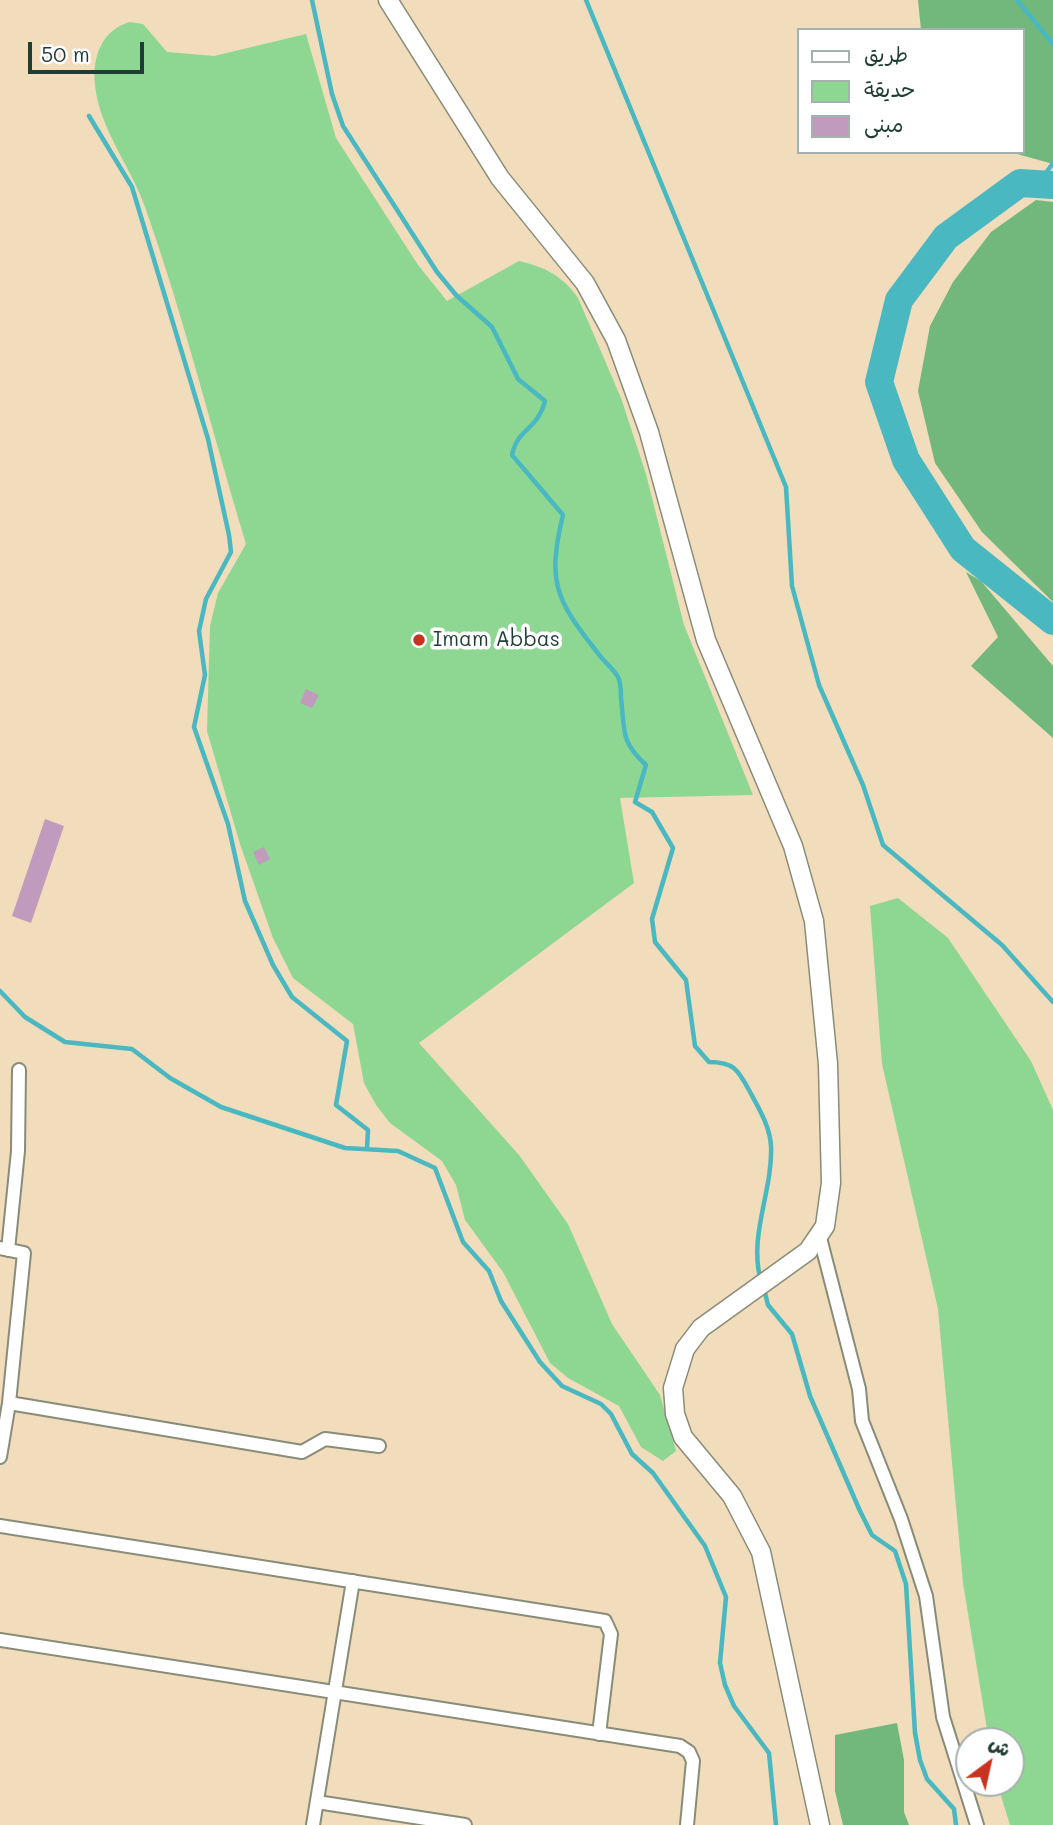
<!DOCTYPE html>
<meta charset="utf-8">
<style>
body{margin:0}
#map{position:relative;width:1053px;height:1825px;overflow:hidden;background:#f1dcbb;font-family:Mali,"Playpen Sans Arabic",sans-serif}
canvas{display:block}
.legend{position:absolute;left:797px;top:28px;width:228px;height:126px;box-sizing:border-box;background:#fff;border:2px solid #a5b1ae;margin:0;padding:9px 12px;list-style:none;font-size:21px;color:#1f3d34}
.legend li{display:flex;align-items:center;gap:14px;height:35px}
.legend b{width:35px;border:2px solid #a5b1ae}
.north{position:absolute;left:955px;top:1727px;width:70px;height:70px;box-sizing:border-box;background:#fff;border:2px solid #a5b1ae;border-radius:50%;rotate:33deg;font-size:19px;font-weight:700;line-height:28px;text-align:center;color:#1f3d34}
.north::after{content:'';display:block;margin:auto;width:24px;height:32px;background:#c8321e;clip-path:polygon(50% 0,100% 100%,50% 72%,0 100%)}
.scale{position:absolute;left:28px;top:42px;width:116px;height:32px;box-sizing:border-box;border:4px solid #1f3d34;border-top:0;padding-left:9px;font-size:21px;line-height:24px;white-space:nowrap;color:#1f3d34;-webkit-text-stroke:5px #fff;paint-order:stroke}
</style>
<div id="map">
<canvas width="1053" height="1825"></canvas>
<ul class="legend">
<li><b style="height:9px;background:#fff"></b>طريق</li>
<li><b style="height:19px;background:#8ed792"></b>حديقة</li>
<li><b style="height:19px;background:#c19bbd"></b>مبنى</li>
</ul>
<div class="north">ش</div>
<div class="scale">50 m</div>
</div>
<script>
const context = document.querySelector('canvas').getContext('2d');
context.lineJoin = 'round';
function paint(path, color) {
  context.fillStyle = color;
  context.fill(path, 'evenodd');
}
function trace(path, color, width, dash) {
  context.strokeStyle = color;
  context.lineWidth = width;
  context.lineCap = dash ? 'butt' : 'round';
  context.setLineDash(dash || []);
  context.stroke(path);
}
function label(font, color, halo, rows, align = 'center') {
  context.font = font + ' Mali,sans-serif';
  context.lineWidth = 7;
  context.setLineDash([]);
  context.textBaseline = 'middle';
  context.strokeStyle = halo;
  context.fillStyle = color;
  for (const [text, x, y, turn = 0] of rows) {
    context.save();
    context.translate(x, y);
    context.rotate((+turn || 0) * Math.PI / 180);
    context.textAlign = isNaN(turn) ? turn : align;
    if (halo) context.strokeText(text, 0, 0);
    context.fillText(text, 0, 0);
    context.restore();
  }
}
paint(new Path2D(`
 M 130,22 L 143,24 L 167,52 L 214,56 L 306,34 L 336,138 L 418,265 L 447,301 L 519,261 C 545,267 563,276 578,298 L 621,398 L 646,474 L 684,625 L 753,795 L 620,798 L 634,883 L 419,1043 L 519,1155 L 568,1224 L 612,1324 L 660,1395 L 676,1451 L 663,1461 L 641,1447 L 619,1406 L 568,1378 L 550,1363 L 503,1272 L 465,1220 L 456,1185 L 442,1161 L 390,1123 L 376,1105 L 364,1083 L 353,1024 L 293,978 L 273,938 L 240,844 L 207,731 L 210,626 L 218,593 L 246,544 C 212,432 184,317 145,207 C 131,167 99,128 95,85 C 92,56 102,30 130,22 Z
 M 898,898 L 948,938 L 1031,1061 L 1053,1110 L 1053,1825 L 1010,1825 L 997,1783 L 1011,1783 L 1011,1741 L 989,1741 L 963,1583 L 938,1309 L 882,1064 L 870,906 Z`), '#8ed792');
paint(new Path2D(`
 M 918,0 L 1053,0 L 1053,164 L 1010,152 L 1023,152 L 1023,30 L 921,30 Z
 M 1036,200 L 1053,202 L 1053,602 L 982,532 L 935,463 L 918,391 L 930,326 L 953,282 L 991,232 Z
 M 966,572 L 981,581 L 1053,666 L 1053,738 L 971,666 L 998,637 Z
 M 897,1723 L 904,1760 L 904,1812 L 909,1825 L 843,1825 L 835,1791 L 835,1735 Z`), '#72b87c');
trace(new Path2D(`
 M 312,0 L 332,94 L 343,126 L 437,272 L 456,295 L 492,327 L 518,379 L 545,401 C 537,431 518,427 512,455 L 563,515 C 547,581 555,599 597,652 C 603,661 613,668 618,677 C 621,683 621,692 621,698 C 625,731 620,741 646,765 L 635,802 L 652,812 L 673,848 L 652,919 L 655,942 L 686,980 L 695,1046 L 709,1062 C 734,1062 738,1070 749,1090 C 758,1107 770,1126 771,1146 C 773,1191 748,1236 761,1281
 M 586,0 L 786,487 L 792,586 L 819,685 L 863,785 L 883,845 L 1002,945 L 1053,1002
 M 1017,0 L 1053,44
 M 89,116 L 132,187 L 208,439 L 229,535 L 231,552 L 206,599 L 199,631 L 205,675 L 194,727 L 228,824 L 245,901 L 273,965 L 292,997 L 347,1041 L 336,1105 L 368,1130 L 367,1149
 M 1038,184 L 1053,163
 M 0,991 L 25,1017 L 65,1042 L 132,1049 L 170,1078 L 221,1107 L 345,1148 L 398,1151 L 435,1168 L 463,1242 L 489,1271 L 501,1301 L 540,1362 L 562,1386 L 601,1404 L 611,1414 L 632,1454 L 653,1473 L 705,1546 L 726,1597 L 720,1663 L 725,1685 L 734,1706 L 769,1753 L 776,1825
 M 764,1289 L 768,1305 L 792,1334 L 810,1396 L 860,1511 L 872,1535 L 895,1551 L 906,1584 L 915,1733 L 920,1760 L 927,1779 L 954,1809 L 956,1825`), '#49b8c1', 4.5);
trace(new Path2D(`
 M 1053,185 L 1020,183 L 946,237 L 899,300 L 879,382 L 906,460 L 963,549 L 1053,621`), '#49b8c1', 28);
paint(new Path2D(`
 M 306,689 L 319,695 L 312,708 L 300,703 Z
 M 45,819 L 64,826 L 31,923 L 12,916 Z
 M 264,847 L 270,859 L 259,865 L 253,852 Z`), '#c19bbd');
const street = new Path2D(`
 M 819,1234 L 859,1389 L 862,1421 L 901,1519 L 926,1596 L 943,1717 L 977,1825
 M 0,1248 L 24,1253 L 9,1403 L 0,1457
 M 8,1250 L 18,1151 L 19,1070
 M 9,1403 L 302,1452 L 325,1439 L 379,1446
 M 0,1526 L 605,1621 L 611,1634 L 599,1734
 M 0,1640 L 680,1746 L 689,1752 L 693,1761 L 687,1825
 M 317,1802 L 465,1825
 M 313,1825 L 353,1581`);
const secondary = new Path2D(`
 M 388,0 L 500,178 L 585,283 L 616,340 L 649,432 L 706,640 L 793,846 L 814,921 L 828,1064 L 831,1183 L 825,1226 L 808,1251 L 701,1328 L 685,1349 L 673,1388 L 675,1414 L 683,1437 L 732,1496 L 761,1552 L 820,1825`);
trace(street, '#888c78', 16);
trace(secondary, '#888c78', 21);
trace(street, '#fff', 12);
trace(secondary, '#fff', 18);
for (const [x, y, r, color] of [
 [419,640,7,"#c8321e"]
]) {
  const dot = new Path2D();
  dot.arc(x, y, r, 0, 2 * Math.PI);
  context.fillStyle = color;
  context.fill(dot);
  trace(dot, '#fff', 2.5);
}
label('21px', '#1f3d34', '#fff', [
 ["Imam Abbas",433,640]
], 'left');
</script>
